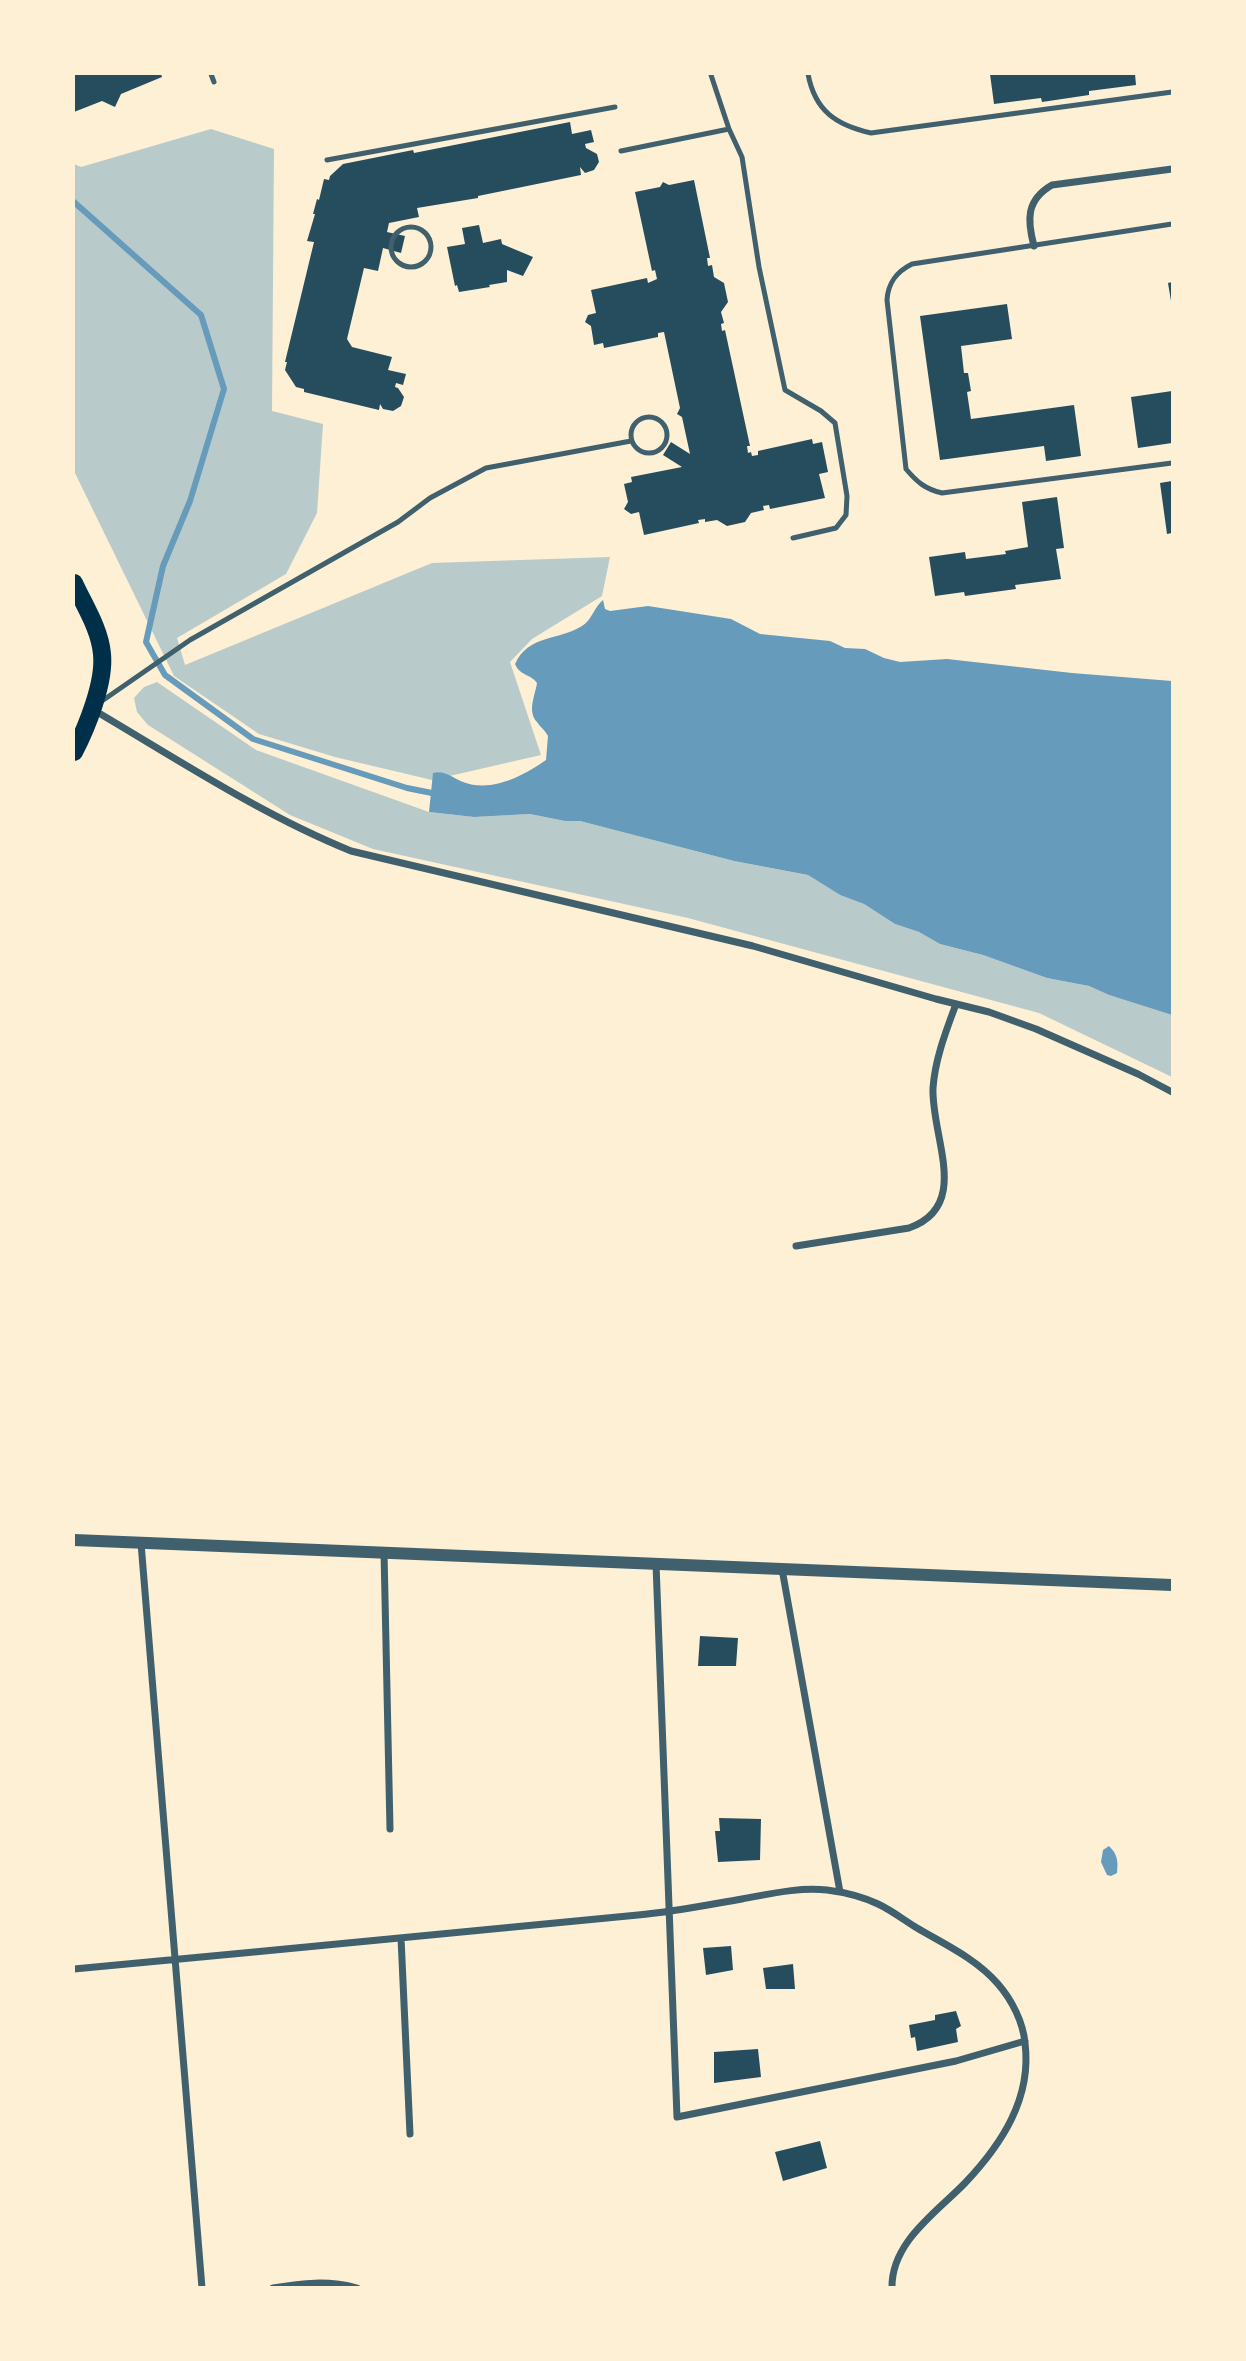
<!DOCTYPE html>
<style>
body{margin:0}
#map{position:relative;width:1246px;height:2361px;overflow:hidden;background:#fdf0d5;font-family:"Golos Text",sans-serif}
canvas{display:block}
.frame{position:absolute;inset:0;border:75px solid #fdf0d5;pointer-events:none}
</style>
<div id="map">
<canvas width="1246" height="2361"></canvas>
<div class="frame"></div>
</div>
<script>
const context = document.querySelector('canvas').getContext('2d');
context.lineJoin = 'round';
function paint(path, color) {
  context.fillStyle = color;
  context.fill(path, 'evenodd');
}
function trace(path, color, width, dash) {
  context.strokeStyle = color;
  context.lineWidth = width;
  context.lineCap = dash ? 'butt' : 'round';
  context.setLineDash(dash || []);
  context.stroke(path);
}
paint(new Path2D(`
 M 211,129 L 274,149 L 272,411 L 323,424 L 317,513 L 286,574 L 177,638 L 185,665 L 432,563 L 610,557 L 602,596 L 532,639 L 510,662 L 541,755 L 432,780 L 335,757 L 259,734 L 174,676 L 74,471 L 74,164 L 81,167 Z
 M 157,682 L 256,750 L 429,812 L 474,817 L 530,814 L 565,821 L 580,821 L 734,861 L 808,875 L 840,895 L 864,904 L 895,924 L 919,932 L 940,944 L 983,955 L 1047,978 L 1089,986 L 1109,995 L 1172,1015 L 1172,1077 L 1039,1013 L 688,918 L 373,849 L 290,815 L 148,725 L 137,712 L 134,698 L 144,687 Z`), '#b9caca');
paint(new Path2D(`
 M 603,600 L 605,609 L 610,611 L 648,606 L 731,619 L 760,634 L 830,641 L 845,648 L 865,649 L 884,658 L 900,662 L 947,659 L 1072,673 L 1172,681 L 1172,1015 L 1109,995 L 1089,986 L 1047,978 L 983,955 L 940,944 L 919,932 L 895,924 L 864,904 L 840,895 L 808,875 L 734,861 L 580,821 L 565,821 L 530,814 L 474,817 L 429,812 L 433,773 C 445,770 452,778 463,782 C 491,793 523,776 546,760 L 548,736 C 545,730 541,728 537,722 C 527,711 535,696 537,683 C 531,674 520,676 515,664 C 529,634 558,641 582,626 C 592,620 594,607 603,600 Z
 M 1109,1846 C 1118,1855 1118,1861 1117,1873 L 1111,1876 L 1107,1875 L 1101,1862 L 1103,1850 Z`), '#669bbc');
trace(new Path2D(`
 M 74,202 L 201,315 L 224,389 L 190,501 L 163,566 L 146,642 L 165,675 L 253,739 L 407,788 L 437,794`), '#669bbc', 6);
paint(new Path2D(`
 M 74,74 L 161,74 L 162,77 L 121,94 L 115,107 L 102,101 L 74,112 Z
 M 990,74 L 1135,74 L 1136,85 L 1089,91 L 1089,95 L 1042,102 L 1041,98 L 994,104 Z
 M 570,122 L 572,134 L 591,130 L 594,142 L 585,144 L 586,148 L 597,154 L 599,162 L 594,170 L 585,173 L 580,167 L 581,175 L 478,196 L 478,198 L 417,208 L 419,217 L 389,223 L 387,232 L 405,236 L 401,253 L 383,248 L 378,271 L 364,268 L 347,339 L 352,347 L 392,357 L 388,370 L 406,374 L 403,385 L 396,383 L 395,387 L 398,388 L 404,397 L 401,406 L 393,411 L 383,409 L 380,404 L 379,410 L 304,392 L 304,389 L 296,387 L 285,370 L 287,362 L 285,362 L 314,242 L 307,241 L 315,214 L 313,214 L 317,199 L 319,200 L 324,179 L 329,180 L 330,176 L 343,164 L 413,150 L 414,153 Z
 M 694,180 L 710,258 L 707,258 L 708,266 L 712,265 L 714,277 L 724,283 L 728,302 L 721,312 L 724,323 L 721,324 L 722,331 L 725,330 L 750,446 L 747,446 L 748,453 L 751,452 L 752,456 L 758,455 L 758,451 L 812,439 L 813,444 L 822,442 L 828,472 L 819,474 L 825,498 L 770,509 L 769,505 L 763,506 L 764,510 L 751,513 L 745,522 L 727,526 L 717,520 L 705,522 L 705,519 L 698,520 L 699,523 L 644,535 L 639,512 L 631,514 L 624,509 L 628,502 L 624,484 L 632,482 L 631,477 L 682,467 L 663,455 L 671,442 L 690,454 L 682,417 L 677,414 L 680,408 L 664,332 L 658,333 L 658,337 L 604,348 L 603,343 L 594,345 L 591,326 L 585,322 L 588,315 L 596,313 L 591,290 L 647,278 L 648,283 L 657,279 L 655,270 L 652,271 L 635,192 L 660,187 L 663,182 L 669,185 Z
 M 479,225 L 483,243 L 501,239 L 502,244 L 533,257 L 523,276 L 507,270 L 507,282 L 489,285 L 490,287 L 459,292 L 457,285 L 455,286 L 447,247 L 465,244 L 462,228 Z
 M 1172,282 L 1172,301 L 1171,301 L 1168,283 Z
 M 1007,304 L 1012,339 L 961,346 L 964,373 L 968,373 L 971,391 L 967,392 L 971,419 L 1074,405 L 1081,456 L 1046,461 L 1044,446 L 940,460 L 920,316 Z
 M 1172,391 L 1172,443 L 1138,448 L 1131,397 Z
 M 1172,481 L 1172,533 L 1167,534 L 1160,483 Z
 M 1057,497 L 1064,548 L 1056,549 L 1061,579 L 1015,585 L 1016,589 L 965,596 L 964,592 L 935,596 L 929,557 L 965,552 L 966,559 L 1006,554 L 1005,551 L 1028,547 L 1022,502 Z
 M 700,1636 L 738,1638 L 736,1666 L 698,1666 Z
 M 719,1818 L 761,1819 L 760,1860 L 718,1862 L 715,1831 L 720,1831 Z
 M 731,1946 L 733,1970 L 706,1975 L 703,1948 Z
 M 793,1964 L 795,1989 L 766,1989 L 763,1968 Z
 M 956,2011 L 961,2026 L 956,2029 L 958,2042 L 917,2051 L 915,2037 L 911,2038 L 909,2025 L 935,2020 L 935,2015 Z
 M 758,2049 L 761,2077 L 714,2083 L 714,2052 Z
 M 820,2141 L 827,2168 L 783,2181 L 775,2152 Z`), '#264d5e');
trace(new Path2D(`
 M 211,74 L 214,82
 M 808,74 C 815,111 836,125 871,133 L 1172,92
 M 711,75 L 729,129 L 742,157 L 759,267 L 785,390 L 821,411 L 835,423 L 847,496 L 846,515 L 836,528 L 793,538
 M 621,151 L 729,129
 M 327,160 L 615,107
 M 1172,224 L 912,264 C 896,272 888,283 887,300 L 906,469 C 917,482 925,489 942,493 L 1172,463
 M391 247a20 20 0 1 1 40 0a20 20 0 1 1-40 0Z
 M631 435a18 18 0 1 1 36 0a18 18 0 1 1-36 0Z
 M 99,703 L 190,640 L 398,522 L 430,498 L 486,468 L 631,441`), '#3f606c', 5);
trace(new Path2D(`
 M 1034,246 C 1027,220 1026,200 1052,185 L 1172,169
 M 92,709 C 177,759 260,814 351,851 L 753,946 L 936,999 L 989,1012 L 1036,1029 L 1138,1074 L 1172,1092
 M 796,1246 L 909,1228 C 972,1206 931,1137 933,1088 C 935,1059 946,1031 956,1004
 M 141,1543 L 202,2288
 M 384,1552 L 390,1829
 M 656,1564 L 677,2117 L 956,2061 L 1025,2041
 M 782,1569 L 840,1892
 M 401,1938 L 410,2134
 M 74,1969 C 262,1951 450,1934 638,1915 C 673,1912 707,1905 742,1899 C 770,1894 798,1887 827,1890 C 843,1892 863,1897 878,1904 C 891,1910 904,1920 917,1928 C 944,1944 977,1959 998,1984 C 1012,2000 1023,2022 1025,2043 C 1032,2098 1002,2144 965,2183 C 937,2212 891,2242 892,2288
 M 273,2288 C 302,2283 328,2280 357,2288`), '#3f606c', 7);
trace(new Path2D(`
 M 74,1540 L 1172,1585`), '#3f606c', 12);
trace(new Path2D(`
 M 74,583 C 84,605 100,629 102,654 C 105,682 87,727 74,752`), '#003049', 18);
</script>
